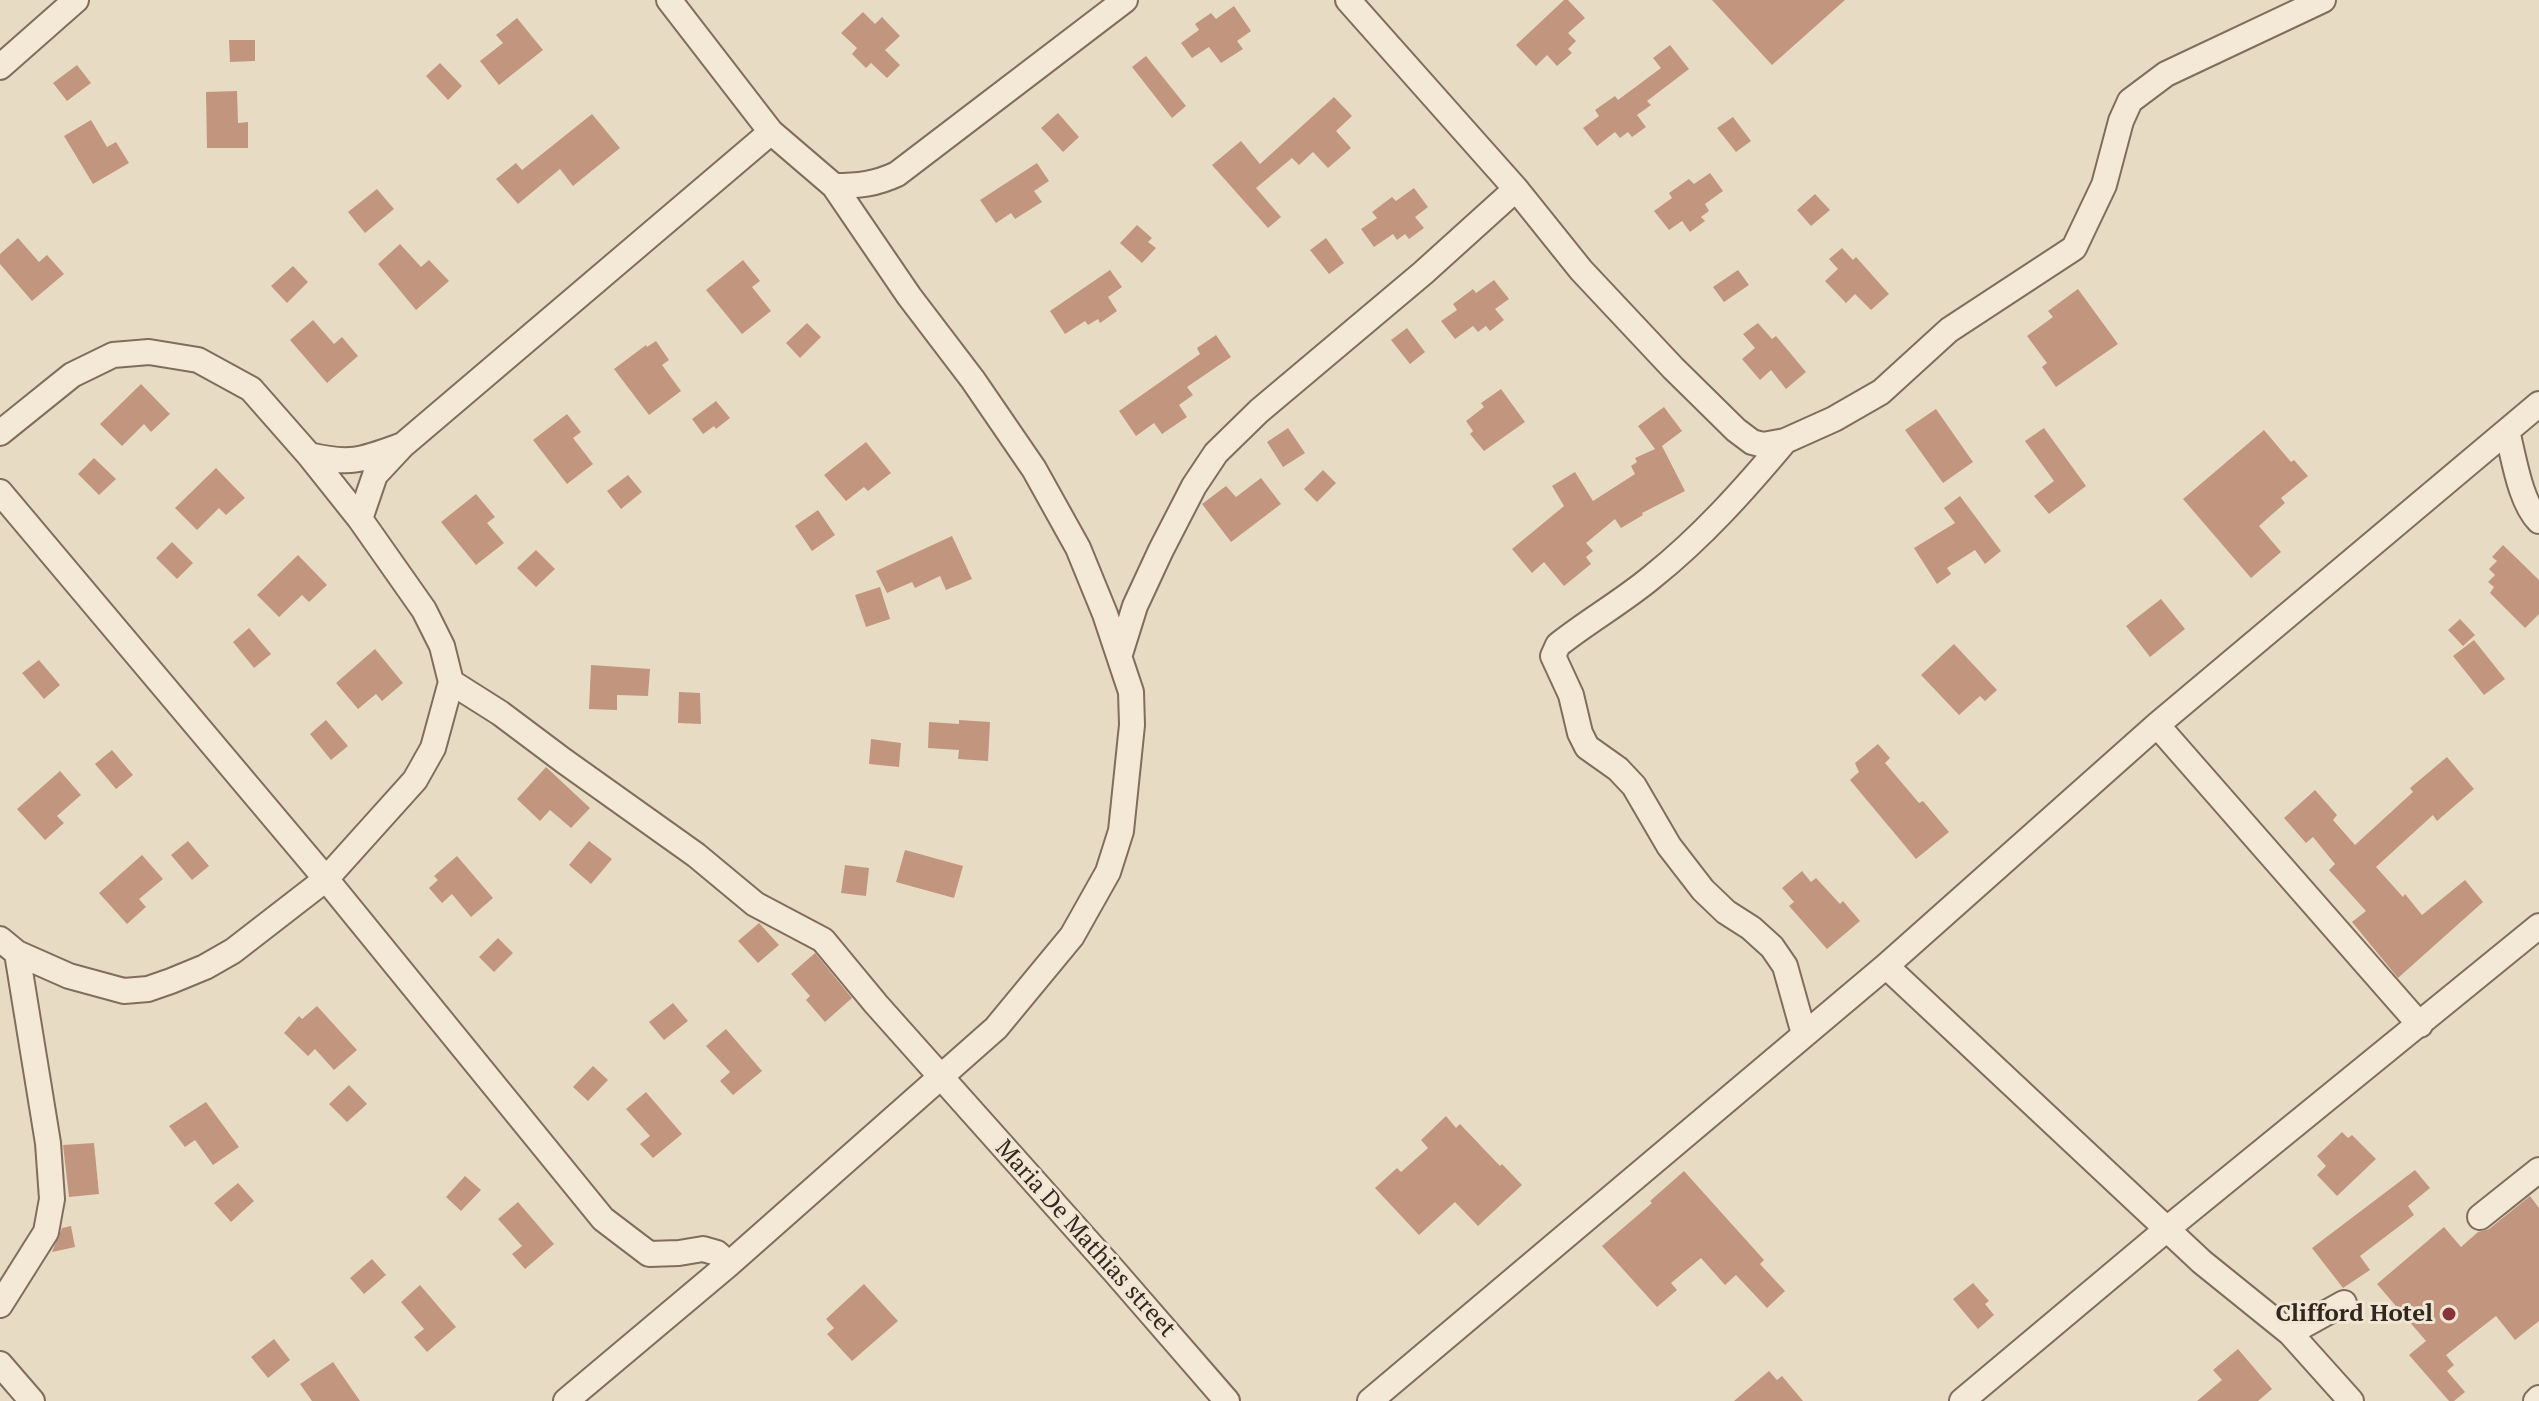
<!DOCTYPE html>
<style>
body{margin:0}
canvas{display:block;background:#e8dbc4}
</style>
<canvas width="2539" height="1401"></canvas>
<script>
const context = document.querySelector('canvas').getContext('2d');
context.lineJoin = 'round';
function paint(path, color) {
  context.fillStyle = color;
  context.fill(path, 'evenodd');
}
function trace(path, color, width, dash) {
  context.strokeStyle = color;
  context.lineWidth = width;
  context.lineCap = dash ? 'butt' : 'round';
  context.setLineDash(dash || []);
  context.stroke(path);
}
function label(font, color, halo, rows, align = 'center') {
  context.font = font + ' "PT Serif",serif';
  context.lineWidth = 6;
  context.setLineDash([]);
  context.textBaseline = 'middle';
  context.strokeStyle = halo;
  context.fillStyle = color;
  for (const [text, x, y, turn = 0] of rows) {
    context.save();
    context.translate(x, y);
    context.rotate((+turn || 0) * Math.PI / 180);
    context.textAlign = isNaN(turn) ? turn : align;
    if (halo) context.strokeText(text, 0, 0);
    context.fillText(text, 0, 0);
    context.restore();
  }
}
paint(new Path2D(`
 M 1564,0 L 1568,0 L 1585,18 L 1568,33 L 1576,41 L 1568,49 L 1572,53 L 1557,66 L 1547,55 L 1536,66 L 1516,45 Z
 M 1712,0 L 1845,0 L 1772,65 Z
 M 1234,6 L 1251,31 L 1237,41 L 1243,49 L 1221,63 L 1209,47 L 1192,58 L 1181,43 L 1199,30 L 1195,24 L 1211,13 L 1216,19 Z
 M 863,12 L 875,24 L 882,17 L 900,36 L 885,50 L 900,65 L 887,78 L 871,63 L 866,68 L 852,54 L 857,48 L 841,33 Z
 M 517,18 L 543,50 L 499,85 L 480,61 L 503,43 L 496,35 Z
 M 229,40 L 255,40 L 255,61 L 230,62 Z
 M 1670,45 L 1689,69 L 1647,101 L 1651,105 L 1637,115 L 1646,127 L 1632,137 L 1628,132 L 1620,138 L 1615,132 L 1597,146 L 1583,128 L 1599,116 L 1595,110 L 1615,96 L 1618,100 L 1661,68 L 1653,58 Z
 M 1146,56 L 1186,106 L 1172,118 L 1132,67 Z
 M 440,63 L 462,86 L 448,100 L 426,76 Z
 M 77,65 L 91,83 L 67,101 L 53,83 Z
 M 237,91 L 238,123 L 248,122 L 248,148 L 207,148 L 206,92 Z
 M 1334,97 L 1352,116 L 1336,131 L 1351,148 L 1328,168 L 1313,152 L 1299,165 L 1292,158 L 1256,188 L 1281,217 L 1268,228 L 1212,165 L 1241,141 L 1260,164 Z
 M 1058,113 L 1079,137 L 1063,152 L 1041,128 Z
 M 592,114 L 620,148 L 573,186 L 560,169 L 518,204 L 496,179 L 516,163 L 522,170 Z
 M 1733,117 L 1751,141 L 1736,152 L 1717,128 Z
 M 91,120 L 107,147 L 116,142 L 129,163 L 93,184 L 64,136 Z
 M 1037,163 L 1049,181 L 1034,191 L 1042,202 L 1015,219 L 1011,213 L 996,223 L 980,200 Z
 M 1710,173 L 1723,191 L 1705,204 L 1709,211 L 1701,217 L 1705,221 L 1690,232 L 1682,221 L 1669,230 L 1654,211 L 1672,198 L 1669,193 L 1689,179 L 1694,184 Z
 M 1414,188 L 1428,207 L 1415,217 L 1424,228 L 1409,239 L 1405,234 L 1397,240 L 1393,234 L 1374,247 L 1361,229 L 1377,218 L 1372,212 L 1392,197 L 1396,201 Z
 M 377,189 L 394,209 L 365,233 L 348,212 Z
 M 1815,194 L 1830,210 L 1811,226 L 1797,210 Z
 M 1137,225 L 1152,238 L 1148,242 L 1156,248 L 1142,263 L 1120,243 Z
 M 18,238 L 39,262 L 47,255 L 64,274 L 32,301 L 0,264 L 0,254 Z
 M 1326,238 L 1344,263 L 1329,274 L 1310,250 Z
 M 400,244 L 421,267 L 429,260 L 449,281 L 416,310 L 378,264 Z
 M 1842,248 L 1853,260 L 1856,257 L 1889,294 L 1871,310 L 1855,294 L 1846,303 L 1825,281 L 1838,269 L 1829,259 Z
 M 743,260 L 760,281 L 752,287 L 771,311 L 742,334 L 706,290 Z
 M 293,266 L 308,282 L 287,303 L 271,286 Z
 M 1110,270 L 1122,287 L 1108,297 L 1117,311 L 1100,323 L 1098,319 L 1088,325 L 1085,321 L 1065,334 L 1050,311 Z
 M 1738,270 L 1749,285 L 1724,302 L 1713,287 Z
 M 1494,280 L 1509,299 L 1495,309 L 1504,320 L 1490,331 L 1486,326 L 1478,332 L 1473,326 L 1455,339 L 1441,321 L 1457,310 L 1453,304 L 1473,289 L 1476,293 Z
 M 2078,289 L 2118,344 L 2056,387 L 2042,367 L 2047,363 L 2027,336 L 2053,317 L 2048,311 Z
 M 313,320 L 334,344 L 342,337 L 358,356 L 327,383 L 290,340 Z
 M 807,323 L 821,337 L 800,358 L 786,343 Z
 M 1758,323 L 1772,339 L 1776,336 L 1806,372 L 1786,389 L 1771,370 L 1760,380 L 1742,359 L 1755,348 L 1743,334 Z
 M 1407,328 L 1425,352 L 1410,364 L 1391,340 Z
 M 1216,335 L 1231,357 L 1187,387 L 1193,395 L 1179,405 L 1187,417 L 1162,434 L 1154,423 L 1136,436 L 1119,411 L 1200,354 L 1197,348 Z
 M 656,341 L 669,360 L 662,365 L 681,391 L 649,415 L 614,369 L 646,345 L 647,347 Z
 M 141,384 L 170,414 L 151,432 L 144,424 L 122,446 L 100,424 Z
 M 1501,389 L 1525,422 L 1484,451 L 1470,434 L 1473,431 L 1466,421 L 1484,407 L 1481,403 Z
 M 716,401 L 730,418 L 716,429 L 714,426 L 703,434 L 692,419 Z
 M 1664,407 L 1682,431 L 1662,446 L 1685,491 L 1642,513 L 1643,515 L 1621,528 L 1615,519 L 1586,543 L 1593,551 L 1586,557 L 1591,564 L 1564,586 L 1544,562 L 1532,573 L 1512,549 L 1564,506 L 1552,486 L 1575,472 L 1593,501 L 1635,474 L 1631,466 L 1637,462 L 1635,458 L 1655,449 L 1638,426 Z
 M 1936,409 L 1973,462 L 1943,483 L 1905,430 Z
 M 567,414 L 581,432 L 573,438 L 593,464 L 567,484 L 533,440 Z
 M 1288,428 L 1305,453 L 1283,467 L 1267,442 Z
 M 2044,428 L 2086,486 L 2049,514 L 2034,496 L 2054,481 L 2025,441 Z
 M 2264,430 L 2291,462 L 2294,460 L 2308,476 L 2281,498 L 2285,503 L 2259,526 L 2281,552 L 2251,578 L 2183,499 Z
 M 866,442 L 891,473 L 868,491 L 864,487 L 846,501 L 824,475 Z
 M 94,458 L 116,479 L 99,495 L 78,474 Z
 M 216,468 L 245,498 L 226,515 L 219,508 L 197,530 L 175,508 Z
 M 1323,470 L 1336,483 L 1317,502 L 1304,489 Z
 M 628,475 L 642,492 L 621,509 L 607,491 Z
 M 1261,478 L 1281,504 L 1231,542 L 1202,504 L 1226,486 L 1236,497 Z
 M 476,494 L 495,517 L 487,523 L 504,543 L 476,565 L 441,522 Z
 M 1960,496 L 2001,551 L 1985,564 L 1975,550 L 1947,568 L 1951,574 L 1937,584 L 1914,548 L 1955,523 L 1944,508 Z
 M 818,510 L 835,535 L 812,551 L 795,526 Z
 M 952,536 L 972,579 L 946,590 L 940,576 L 915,588 L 912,582 L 887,593 L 876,571 Z
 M 172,542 L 193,563 L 177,579 L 156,558 Z
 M 2503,545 L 2539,580 L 2539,614 L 2525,628 L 2490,593 L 2494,587 L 2488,582 L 2495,575 L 2489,569 L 2497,561 L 2492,557 Z
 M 536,550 L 555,569 L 536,587 L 517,568 Z
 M 298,555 L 327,585 L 309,602 L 302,595 L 279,617 L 257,595 Z
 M 880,587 L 890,619 L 866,627 L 855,595 Z
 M 2161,599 L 2185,629 L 2150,657 L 2126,626 Z
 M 2460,619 L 2475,635 L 2463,646 L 2448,630 Z
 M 249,628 L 271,654 L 254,668 L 233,642 Z
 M 2474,640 L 2505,679 L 2484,695 L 2453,656 Z
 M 1954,644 L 1997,690 L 1985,701 L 1980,696 L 1959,715 L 1921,675 Z
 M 375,649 L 403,683 L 382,701 L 376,694 L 358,709 L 336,683 Z
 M 39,660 L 60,685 L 44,699 L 22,673 Z
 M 591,665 L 650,669 L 648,696 L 617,695 L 617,710 L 589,709 Z
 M 679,692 L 700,693 L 701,724 L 678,723 Z
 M 326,720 L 348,746 L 331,760 L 310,734 Z
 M 959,720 L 990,722 L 988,761 L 958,759 L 959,750 L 928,748 L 929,722 L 959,724 Z
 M 871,739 L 901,743 L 899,767 L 869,764 Z
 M 1878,744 L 1890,758 L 1885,763 L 1919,803 L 1923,801 L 1949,832 L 1916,859 L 1850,780 L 1859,772 L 1855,763 Z
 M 112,750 L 133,775 L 116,789 L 95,764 Z
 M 2447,757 L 2474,789 L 2437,821 L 2433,815 L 2376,867 L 2403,897 L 2405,894 L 2422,915 L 2465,880 L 2483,902 L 2398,978 L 2352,922 L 2366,911 L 2329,870 L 2335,864 L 2313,837 L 2306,843 L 2284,818 L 2315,790 L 2337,815 L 2333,820 L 2355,845 L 2413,792 L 2410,788 Z
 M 546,767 L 590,808 L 571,828 L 550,810 L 540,821 L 517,799 Z
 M 60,771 L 81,795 L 57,816 L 64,823 L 45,840 L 17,809 Z
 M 188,841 L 209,866 L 192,880 L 171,855 Z
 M 589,841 L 612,859 L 591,884 L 569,865 Z
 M 905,850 L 963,866 L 954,898 L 896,882 Z
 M 142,855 L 163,879 L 139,899 L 146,907 L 127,924 L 99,893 Z
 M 457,856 L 493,898 L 471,917 L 452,894 L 442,903 L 429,888 L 438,880 L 434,876 Z
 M 845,865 L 869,868 L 866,896 L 841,893 Z
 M 1802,871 L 1811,882 L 1816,878 L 1840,904 L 1843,901 L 1860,921 L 1827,949 L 1789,906 L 1794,902 L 1782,888 Z
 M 759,923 L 779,945 L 758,963 L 738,941 Z
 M 498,938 L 513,953 L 494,972 L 479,957 Z
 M 815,953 L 852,998 L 825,1022 L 806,1000 L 810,996 L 791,974 Z
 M 673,1003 L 688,1021 L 664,1040 L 649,1022 Z
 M 317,1006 L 357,1050 L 334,1070 L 315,1049 L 308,1056 L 284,1033 L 299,1016 L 302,1019 Z
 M 726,1029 L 762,1071 L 733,1095 L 720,1081 L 730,1072 L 706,1046 Z
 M 593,1066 L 608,1080 L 588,1101 L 573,1087 Z
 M 349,1085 L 367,1104 L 347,1122 L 329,1104 Z
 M 646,1092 L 682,1134 L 653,1158 L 640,1144 L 650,1136 L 626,1109 Z
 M 206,1102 L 239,1147 L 213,1165 L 195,1140 L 185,1147 L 169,1126 Z
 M 1446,1116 L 1456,1128 L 1460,1124 L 1500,1166 L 1502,1164 L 1522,1185 L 1478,1226 L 1455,1202 L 1419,1235 L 1375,1188 L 1397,1168 L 1401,1172 L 1428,1148 L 1421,1140 Z
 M 2342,1132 L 2348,1138 L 2352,1135 L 2376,1159 L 2337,1196 L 2317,1175 L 2326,1166 L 2317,1156 Z
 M 94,1143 L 99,1194 L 69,1197 L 63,1145 Z
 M 2415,1170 L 2430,1188 L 2408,1206 L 2414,1215 L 2360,1256 L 2370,1270 L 2343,1288 L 2312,1248 Z
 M 1684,1171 L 1764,1260 L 1760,1264 L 1785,1291 L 1767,1308 L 1736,1275 L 1725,1285 L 1701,1258 L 1671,1283 L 1677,1290 L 1657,1307 L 1602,1246 L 1652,1203 L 1650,1201 Z
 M 465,1176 L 481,1190 L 461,1211 L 446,1197 Z
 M 238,1183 L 254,1201 L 231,1222 L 214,1203 Z
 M 2530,1196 L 2539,1208 L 2539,1321 L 2515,1340 L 2496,1316 L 2446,1355 L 2454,1365 L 2447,1371 L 2465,1392 L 2454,1401 L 2449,1401 L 2409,1355 L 2426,1341 L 2377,1284 L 2444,1227 L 2461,1247 L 2478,1232 L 2489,1229 Z
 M 518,1202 L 554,1244 L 525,1269 L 512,1254 L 522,1246 L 498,1219 Z
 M 71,1226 L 75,1247 L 52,1252 L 62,1228 Z
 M 372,1259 L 386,1275 L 364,1294 L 350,1278 Z
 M 1973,1283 L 1989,1301 L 1985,1304 L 1994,1315 L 1978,1329 L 1953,1299 Z
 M 864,1284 L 898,1321 L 852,1361 L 827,1334 L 834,1328 L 826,1319 Z
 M 420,1285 L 456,1327 L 427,1352 L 414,1337 L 424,1329 L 401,1302 Z
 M 274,1339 L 290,1360 L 268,1378 L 251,1357 Z
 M 2238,1349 L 2272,1389 L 2258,1401 L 2197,1401 L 2222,1380 L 2213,1370 Z
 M 333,1362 L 360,1401 L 312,1401 L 300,1384 Z
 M 1769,1371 L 1777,1380 L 1782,1376 L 1803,1401 L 1734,1401 Z`), '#c2967e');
const street = new Path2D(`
 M 1348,0 L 1516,189 L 1581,270 L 1673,368 L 1736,430 L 1752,442 L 1763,445 L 1785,441 L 1834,419 L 1881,392 L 1949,330 L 2074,248 L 2104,185 L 2121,121 L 2130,101 L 2166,74 L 2323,0
 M 0,67 L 76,0
 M 834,186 C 858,186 876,184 897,174 L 1125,0
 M 2507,431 C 2514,458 2520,502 2539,521
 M 0,433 L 72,375 L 113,355 L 149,352 L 198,360 L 251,389 L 309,455 L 360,519 L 424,610 L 442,646 L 451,682 L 433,748 L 415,780 L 326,879 L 233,951 L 205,967 L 171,981 L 148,989 L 124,991 L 69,976 L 17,953 L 0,939
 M 1785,441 C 1744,490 1702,537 1652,577 C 1622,602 1588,621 1558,645 L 1553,656 L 1571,695 L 1580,733 L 1587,747 L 1618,769 L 1634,786 L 1669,846 L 1703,890 L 1726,912 L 1751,928 L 1772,947 L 1785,966 L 1804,1034
 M 309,455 C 350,465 362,460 400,446
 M 0,492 L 326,879 L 603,1219 L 649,1254 L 679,1253 L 703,1249 L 717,1253 L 729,1264
 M 360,519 L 375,475 L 403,445 L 771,132
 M 1120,654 L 1135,606 L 1161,550 L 1194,486 L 1216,453 L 1259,411 L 1423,273 L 1516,189
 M 451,682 L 500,713 L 564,761 L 696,855 L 755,904 L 823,940 L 876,1004 L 1115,1272 L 1227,1401
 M 2157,725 L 2420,1025
 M 1886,966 L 2202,1262 L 2290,1333 L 2351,1401
 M 2480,1217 L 2539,1170
 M 0,1305 L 46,1232 L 52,1199 L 48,1143 L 17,953
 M 2290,1333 L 2344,1303
 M 0,1364 L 32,1401
 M 566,1401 L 729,1264 L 996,1028 L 1072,936 L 1108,872 L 1121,831 L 1132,725 L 1131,692 L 1105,614 L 1078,548 L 1034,469 L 973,380 L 909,296 L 834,186 L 771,132 L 669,0
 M 1370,1401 L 1886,966 L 2157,725 L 2539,404
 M 1962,1401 L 2167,1229 L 2539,926
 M 2536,1401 L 2539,1398`);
trace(street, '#816d5d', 28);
trace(street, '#f4e9d6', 24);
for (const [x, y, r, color] of [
 [2449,1314,8,"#88343a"]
]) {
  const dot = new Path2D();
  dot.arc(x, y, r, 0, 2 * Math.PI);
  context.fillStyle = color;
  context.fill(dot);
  trace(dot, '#f1e6d3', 3);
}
label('24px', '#32271f', '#f1e6d3', [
 ["Maria De Mathias street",1085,1239,48]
]);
label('bold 24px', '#32271f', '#f1e6d3', [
 ["Clifford Hotel",2433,1314]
], 'right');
</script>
